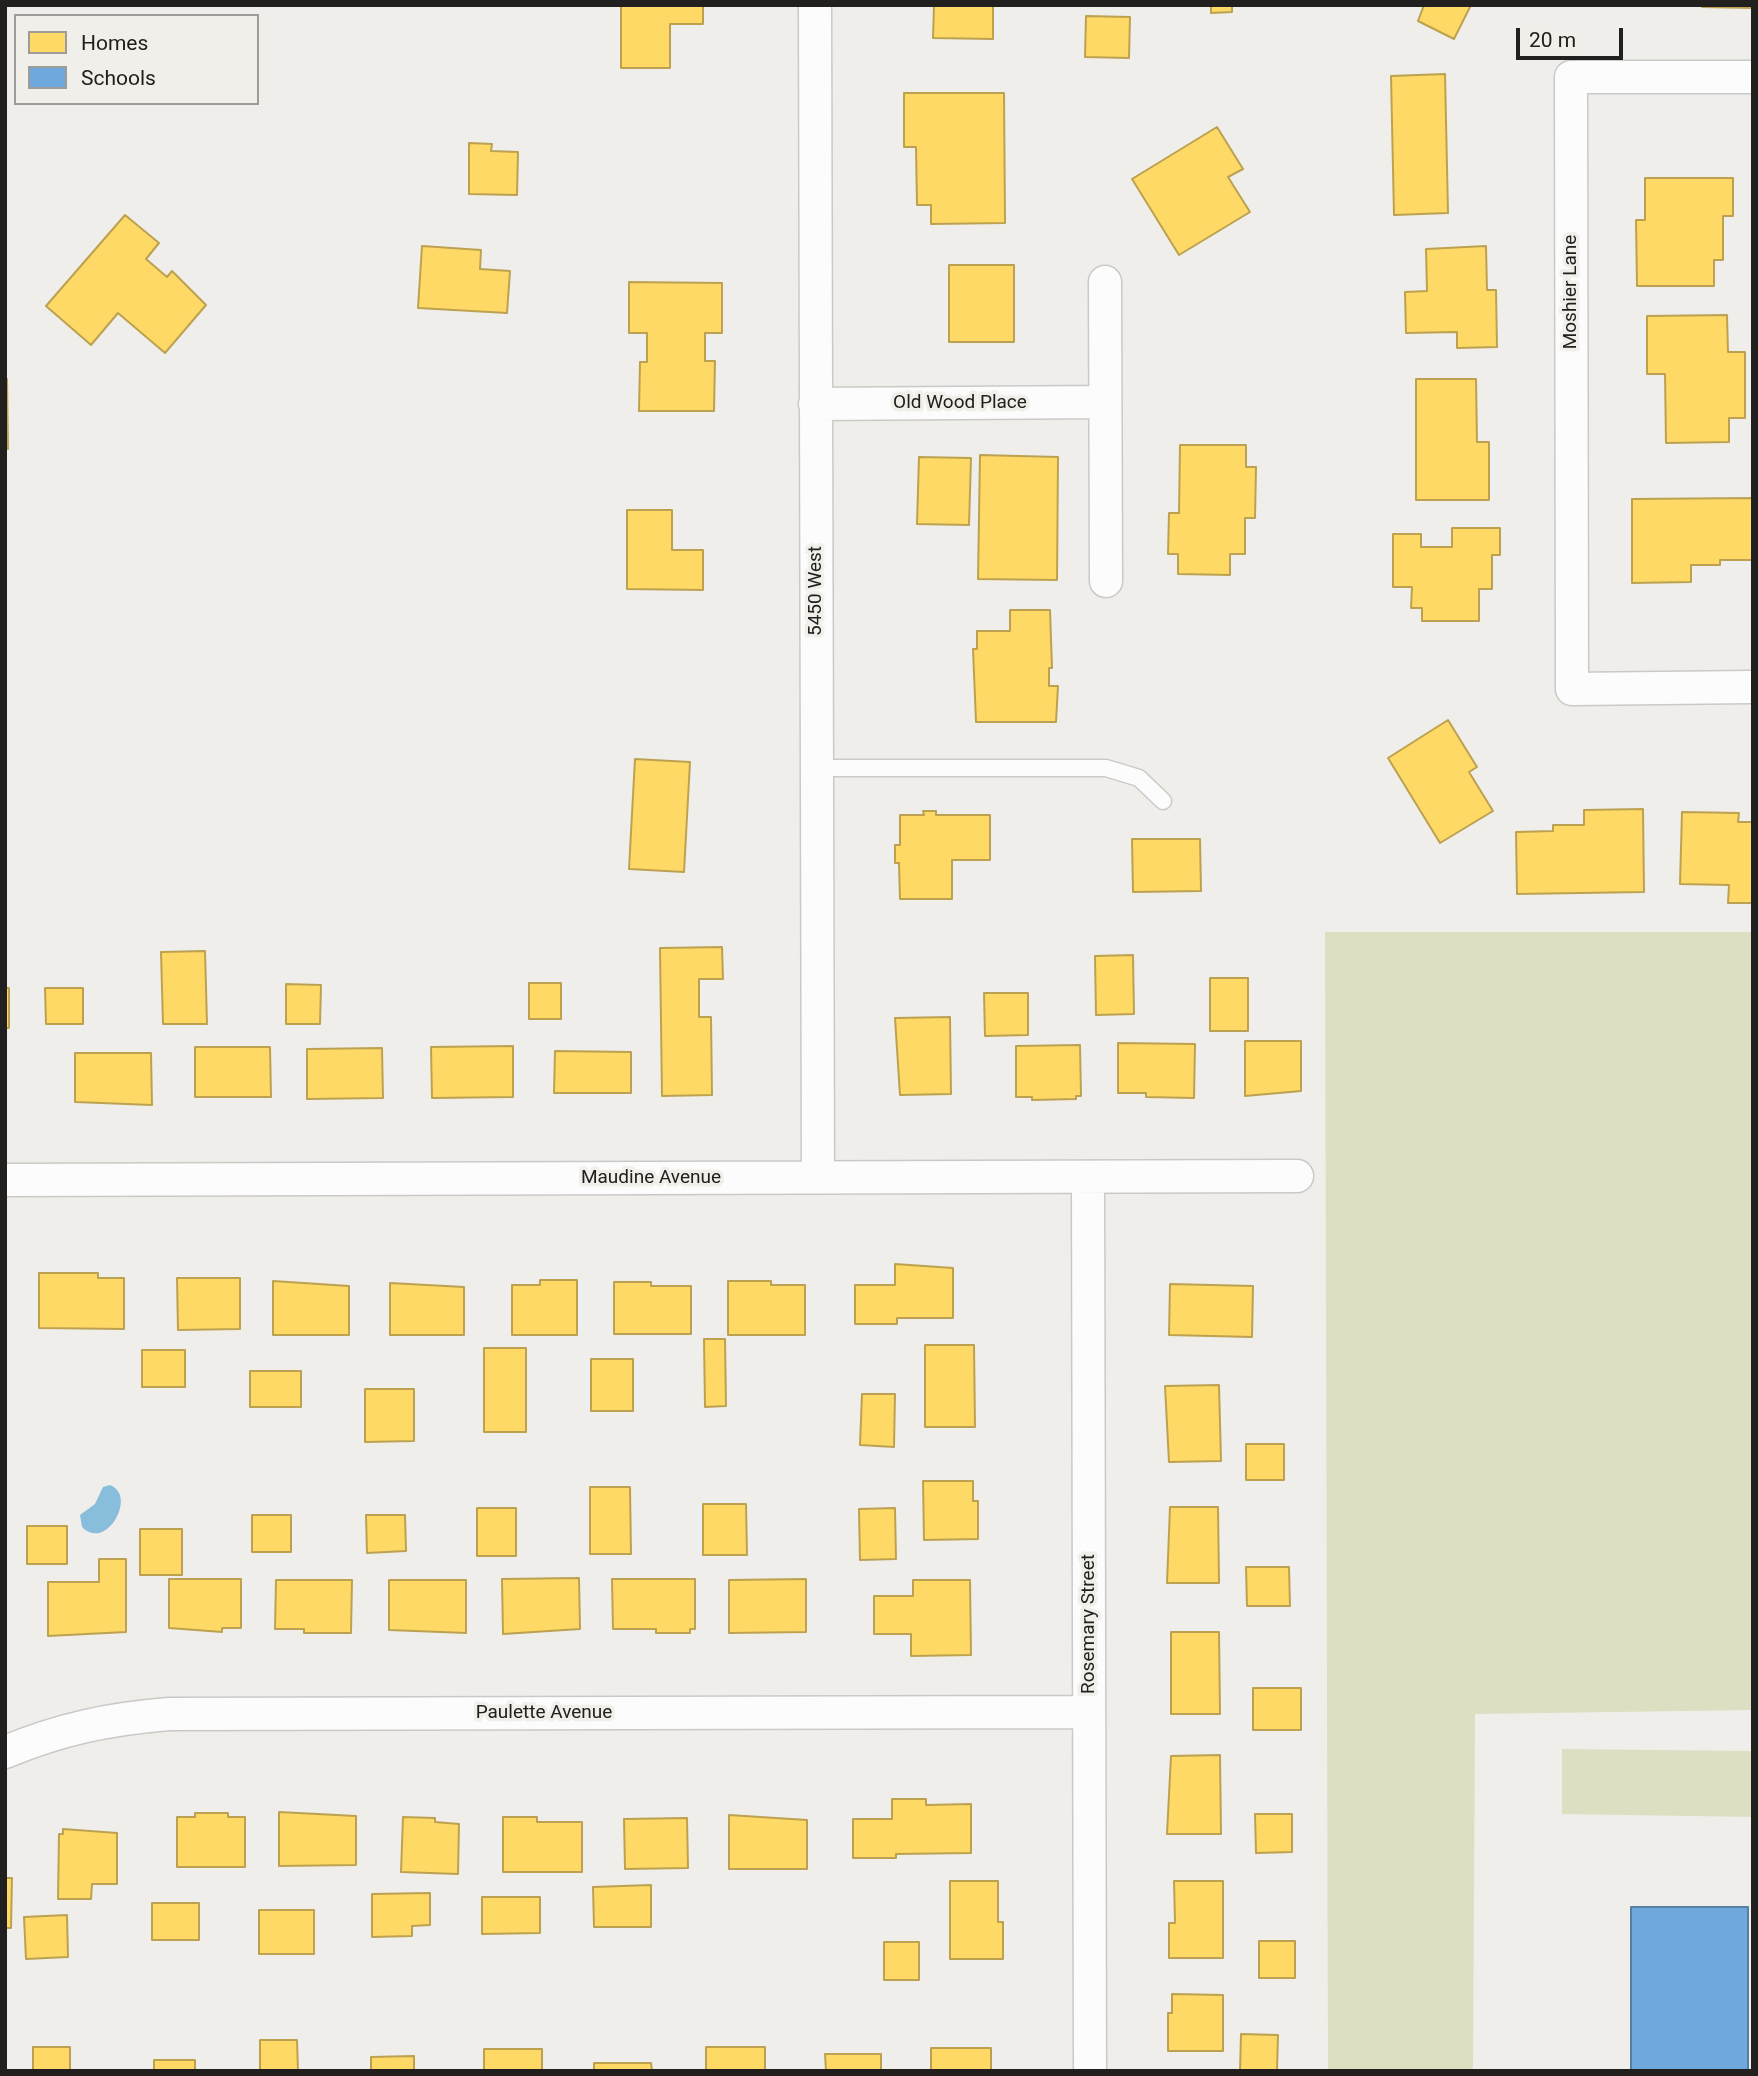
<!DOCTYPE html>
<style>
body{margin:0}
#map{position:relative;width:1758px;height:2076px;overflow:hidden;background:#f0eeeb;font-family:Roboto,sans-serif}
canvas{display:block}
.frame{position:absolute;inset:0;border:7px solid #21201e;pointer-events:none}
.legend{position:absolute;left:14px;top:14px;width:245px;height:91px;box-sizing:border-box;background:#f1efea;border:2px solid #9e9c98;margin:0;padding:9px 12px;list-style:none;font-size:21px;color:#21201e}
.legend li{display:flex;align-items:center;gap:14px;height:35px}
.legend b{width:35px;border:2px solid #9e9c98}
.scale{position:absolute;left:1516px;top:28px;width:107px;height:32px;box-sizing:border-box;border:4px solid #21201e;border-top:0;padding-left:9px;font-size:21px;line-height:24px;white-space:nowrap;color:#21201e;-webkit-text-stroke:5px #f1efea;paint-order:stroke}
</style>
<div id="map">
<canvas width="1758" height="2076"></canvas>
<div class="frame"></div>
<ul class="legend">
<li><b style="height:19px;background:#ffd966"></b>Homes</li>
<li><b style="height:19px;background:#6fa8dc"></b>Schools</li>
</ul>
<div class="scale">20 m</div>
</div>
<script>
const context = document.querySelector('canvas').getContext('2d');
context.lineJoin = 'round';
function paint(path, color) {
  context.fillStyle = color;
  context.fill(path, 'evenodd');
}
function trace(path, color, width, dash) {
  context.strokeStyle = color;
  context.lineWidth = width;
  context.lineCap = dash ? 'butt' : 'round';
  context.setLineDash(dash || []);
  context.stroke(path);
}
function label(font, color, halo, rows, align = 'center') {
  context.font = font + ' Roboto,sans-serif';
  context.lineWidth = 7;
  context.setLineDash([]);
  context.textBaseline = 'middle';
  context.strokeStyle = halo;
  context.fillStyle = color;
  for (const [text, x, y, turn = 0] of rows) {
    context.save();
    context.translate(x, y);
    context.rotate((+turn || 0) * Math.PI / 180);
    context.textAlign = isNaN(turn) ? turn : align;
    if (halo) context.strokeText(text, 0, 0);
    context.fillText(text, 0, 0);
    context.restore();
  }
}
paint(new Path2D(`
 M 1325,932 L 1753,932 L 1753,1710 L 1475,1714 L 1473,2071 L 1328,2071 Z
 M 1562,1749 L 1753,1751 L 1753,1817 L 1562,1814 Z`), '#dcdfc1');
paint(new Path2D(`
 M 110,1485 C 138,1496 106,1552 82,1527 L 80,1515 L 95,1504 L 103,1487 Z`), '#89bddc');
const homes = new Path2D(`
 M 621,5 L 703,5 L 703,24 L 670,24 L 670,68 L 621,68 Z
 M 934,5 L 993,5 L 993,39 L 933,38 Z
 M 1211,5 L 1232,5 L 1232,12 L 1211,13 Z
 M 1424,5 L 1471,5 L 1454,39 L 1418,21 Z
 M 1702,5 L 1753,5 L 1753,8 L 1702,7 Z
 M 1086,16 L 1130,17 L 1129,58 L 1085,57 Z
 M 1445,74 L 1448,213 L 1394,215 L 1391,76 Z
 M 904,93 L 1004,93 L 1005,223 L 931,224 L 931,205 L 917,205 L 916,147 L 904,147 Z
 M 1217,127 L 1243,169 L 1228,177 L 1250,212 L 1179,255 L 1132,179 Z
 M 469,143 L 492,144 L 491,151 L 518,152 L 517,195 L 469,194 Z
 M 1645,178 L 1733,178 L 1733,216 L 1723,216 L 1723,260 L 1714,260 L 1714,286 L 1637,286 L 1636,220 L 1645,220 Z
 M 125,215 L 159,243 L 146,259 L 167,277 L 172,271 L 206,305 L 165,353 L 118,313 L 91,345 L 46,306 Z
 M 422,246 L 481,250 L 480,269 L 510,271 L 507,313 L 418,308 Z
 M 1486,246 L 1487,290 L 1496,290 L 1497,347 L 1457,348 L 1457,332 L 1406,333 L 1405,292 L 1427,291 L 1426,249 Z
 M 949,265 L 1014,265 L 1014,342 L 949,342 Z
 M 629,282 L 722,283 L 722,333 L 705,333 L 705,361 L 715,361 L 714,411 L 639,411 L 640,362 L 647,362 L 647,333 L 629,333 Z
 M 1727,315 L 1728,352 L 1745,352 L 1745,418 L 1729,418 L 1729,442 L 1666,443 L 1665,374 L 1647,374 L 1647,316 Z
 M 5,379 L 7,379 L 8,449 L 5,449 Z
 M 1416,379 L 1476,379 L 1477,442 L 1489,442 L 1489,500 L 1416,500 Z
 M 1180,445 L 1246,445 L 1246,467 L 1256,467 L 1255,518 L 1245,518 L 1245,554 L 1230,554 L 1230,575 L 1178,574 L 1178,554 L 1168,554 L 1169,513 L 1179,513 Z
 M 980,455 L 1058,457 L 1057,580 L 978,579 Z
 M 919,457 L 971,458 L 969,525 L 917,524 Z
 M 1753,498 L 1753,560 L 1720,560 L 1720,565 L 1691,565 L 1691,582 L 1632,583 L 1632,499 Z
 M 627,510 L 672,510 L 672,550 L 703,550 L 703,590 L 627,589 Z
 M 1452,528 L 1500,528 L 1500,555 L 1492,555 L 1492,589 L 1479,589 L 1479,621 L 1422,621 L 1422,608 L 1411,608 L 1412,587 L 1393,587 L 1393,534 L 1421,534 L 1421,547 L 1452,547 Z
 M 1010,610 L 1050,610 L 1052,668 L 1049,668 L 1049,686 L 1058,686 L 1056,722 L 976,722 L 973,649 L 977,649 L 977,631 L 1010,631 Z
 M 1448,720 L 1477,767 L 1469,772 L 1493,811 L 1440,843 L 1388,758 Z
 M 635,759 L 690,762 L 684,872 L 629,869 Z
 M 1643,809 L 1644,892 L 1517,894 L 1516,832 L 1553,831 L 1553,825 L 1584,825 L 1584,810 Z
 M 923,811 L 936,811 L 936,815 L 990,815 L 990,860 L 952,860 L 952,899 L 900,899 L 899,863 L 895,863 L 895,845 L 900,845 L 900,815 L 924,815 Z
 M 1682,812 L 1739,813 L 1738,822 L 1753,822 L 1753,903 L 1728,903 L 1729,885 L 1680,884 Z
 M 1132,839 L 1200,839 L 1201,891 L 1133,892 Z
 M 722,947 L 723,979 L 699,979 L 699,1017 L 711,1017 L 712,1095 L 662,1096 L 660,948 Z
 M 205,951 L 207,1024 L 163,1024 L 161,952 Z
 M 1133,955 L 1134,1014 L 1096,1015 L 1095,956 Z
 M 1210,978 L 1248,978 L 1248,1031 L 1210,1031 Z
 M 529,983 L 561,983 L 561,1019 L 529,1019 Z
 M 286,984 L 321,985 L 320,1024 L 286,1024 Z
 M 5,988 L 9,988 L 9,1028 L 5,1028 Z
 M 45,988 L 83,988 L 83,1024 L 46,1024 Z
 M 984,993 L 1028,993 L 1028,1035 L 985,1036 Z
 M 950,1017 L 951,1094 L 900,1095 L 895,1018 Z
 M 1245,1041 L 1301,1041 L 1301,1091 L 1245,1096 Z
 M 1118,1043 L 1195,1044 L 1194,1098 L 1146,1097 L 1146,1093 L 1118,1093 Z
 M 1080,1045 L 1081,1096 L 1076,1096 L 1076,1099 L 1032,1100 L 1032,1097 L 1016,1097 L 1016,1046 Z
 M 513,1046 L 513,1097 L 432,1098 L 431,1047 Z
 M 195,1047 L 270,1047 L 271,1097 L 195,1097 Z
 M 382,1048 L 383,1098 L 307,1099 L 307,1049 Z
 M 555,1051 L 631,1052 L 631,1093 L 554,1093 Z
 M 75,1053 L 151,1053 L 152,1105 L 75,1102 Z
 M 895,1264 L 953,1268 L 953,1318 L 897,1318 L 897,1324 L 855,1324 L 855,1285 L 895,1285 Z
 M 39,1273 L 98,1273 L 98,1278 L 124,1278 L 124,1329 L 39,1328 Z
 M 177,1278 L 240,1278 L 240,1329 L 178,1330 Z
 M 540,1280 L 577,1280 L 577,1335 L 512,1335 L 512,1285 L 540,1285 Z
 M 273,1281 L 349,1286 L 349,1335 L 273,1335 Z
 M 728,1281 L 771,1281 L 771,1285 L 805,1285 L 805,1335 L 728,1335 Z
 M 614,1282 L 651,1282 L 651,1286 L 691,1286 L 691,1334 L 614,1334 Z
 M 390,1283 L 464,1287 L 464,1335 L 390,1335 Z
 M 1170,1284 L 1253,1286 L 1252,1337 L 1169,1335 Z
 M 704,1339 L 725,1339 L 726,1406 L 705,1407 Z
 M 925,1345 L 974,1345 L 975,1427 L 925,1427 Z
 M 484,1348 L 526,1348 L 526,1432 L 484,1432 Z
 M 142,1350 L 185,1350 L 185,1387 L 142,1387 Z
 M 591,1359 L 633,1359 L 633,1411 L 591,1411 Z
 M 250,1371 L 301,1371 L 301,1407 L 250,1407 Z
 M 1219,1385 L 1221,1461 L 1169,1462 L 1165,1386 Z
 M 365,1389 L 414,1389 L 414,1441 L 365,1442 Z
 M 862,1394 L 895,1394 L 894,1447 L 860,1445 Z
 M 1246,1444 L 1284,1444 L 1284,1480 L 1246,1480 Z
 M 923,1481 L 973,1481 L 973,1501 L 978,1501 L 978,1539 L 924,1540 Z
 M 590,1487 L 630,1487 L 631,1554 L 590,1554 Z
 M 703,1504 L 746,1504 L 747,1555 L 703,1555 Z
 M 1170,1507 L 1218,1507 L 1219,1583 L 1167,1583 Z
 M 477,1508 L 516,1508 L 516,1556 L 477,1556 Z
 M 895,1508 L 896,1559 L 860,1560 L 859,1509 Z
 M 252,1515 L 291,1515 L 291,1552 L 252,1552 Z
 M 366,1515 L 405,1515 L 406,1551 L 367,1553 Z
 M 27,1526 L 67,1526 L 67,1564 L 27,1564 Z
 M 140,1529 L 182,1529 L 182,1575 L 140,1575 Z
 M 99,1559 L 126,1559 L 126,1632 L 48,1636 L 48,1582 L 99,1582 Z
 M 1246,1567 L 1289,1567 L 1290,1606 L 1247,1606 Z
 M 579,1578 L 580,1629 L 503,1634 L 502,1579 Z
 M 169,1579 L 241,1579 L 241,1628 L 222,1628 L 222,1632 L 169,1628 Z
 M 612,1579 L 695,1579 L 695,1629 L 690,1629 L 690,1633 L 656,1633 L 656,1629 L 613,1629 Z
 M 806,1579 L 806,1632 L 729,1633 L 729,1580 Z
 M 276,1580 L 352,1580 L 351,1633 L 304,1633 L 304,1629 L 275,1629 Z
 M 389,1580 L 466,1580 L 466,1633 L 389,1630 Z
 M 913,1580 L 970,1580 L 971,1655 L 911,1656 L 911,1634 L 874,1634 L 874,1596 L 913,1596 Z
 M 1171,1632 L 1219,1632 L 1220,1714 L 1171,1714 Z
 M 1253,1688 L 1301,1688 L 1301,1730 L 1253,1730 Z
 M 1220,1755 L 1221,1834 L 1167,1834 L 1171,1756 Z
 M 892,1799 L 926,1799 L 926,1805 L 971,1804 L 971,1853 L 896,1854 L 896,1858 L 853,1858 L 853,1819 L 892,1819 Z
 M 279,1812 L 356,1816 L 356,1865 L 279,1866 Z
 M 195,1813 L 228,1813 L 228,1817 L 245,1817 L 245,1867 L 177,1867 L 177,1817 L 195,1817 Z
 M 1255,1814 L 1292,1814 L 1292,1852 L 1256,1853 Z
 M 729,1815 L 807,1820 L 807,1869 L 729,1869 Z
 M 403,1817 L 435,1818 L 435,1822 L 459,1824 L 458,1874 L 401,1872 Z
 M 503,1817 L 537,1817 L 537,1822 L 582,1822 L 582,1872 L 503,1872 Z
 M 687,1818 L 688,1868 L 625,1869 L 624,1819 Z
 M 63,1829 L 117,1833 L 117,1884 L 92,1884 L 91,1899 L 58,1899 L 59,1834 L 63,1834 Z
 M 5,1878 L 12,1878 L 11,1928 L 5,1928 Z
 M 950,1881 L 998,1881 L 998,1922 L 1003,1922 L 1003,1959 L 950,1959 Z
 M 1174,1881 L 1223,1881 L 1223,1958 L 1169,1958 L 1169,1923 L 1175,1923 Z
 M 651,1885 L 651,1927 L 594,1927 L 593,1887 Z
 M 430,1893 L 430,1925 L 412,1926 L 412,1936 L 372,1937 L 372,1894 Z
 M 482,1897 L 540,1897 L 540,1933 L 482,1934 Z
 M 152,1903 L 199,1903 L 199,1940 L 152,1940 Z
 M 259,1910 L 314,1910 L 314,1954 L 259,1954 Z
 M 67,1915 L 68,1957 L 26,1959 L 24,1917 Z
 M 1259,1941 L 1295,1941 L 1295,1978 L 1259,1978 Z
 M 884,1942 L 919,1942 L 919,1980 L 884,1980 Z
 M 1172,1994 L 1223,1995 L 1223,2051 L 1168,2051 L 1168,2013 L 1172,2013 Z
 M 1241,2034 L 1278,2035 L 1277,2071 L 1240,2071 Z
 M 260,2040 L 297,2040 L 298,2071 L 260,2071 Z
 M 33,2047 L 70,2047 L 70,2071 L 33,2071 Z
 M 706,2047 L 765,2047 L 765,2071 L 706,2071 Z
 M 931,2048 L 991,2048 L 991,2071 L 931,2071 Z
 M 484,2049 L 542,2049 L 542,2071 L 484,2071 Z
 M 825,2054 L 881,2054 L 881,2071 L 826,2071 Z
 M 414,2056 L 414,2071 L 371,2071 L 371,2057 Z
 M 154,2060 L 195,2060 L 195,2071 L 154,2071 Z
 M 594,2063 L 651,2063 L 652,2071 L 594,2071 Z`);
paint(homes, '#ffd966');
trace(homes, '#bca250', 2);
const schools = new Path2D(`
 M 1631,1907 L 1748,1907 L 1748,2071 L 1631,2071 Z`);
paint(schools, '#6fa8dc');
trace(schools, '#587fa3', 2);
const lane = new Path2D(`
 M 817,768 L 1106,768 L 1139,778 L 1163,801`);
const street = new Path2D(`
 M 815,5 L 818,1177
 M 1105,282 L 1106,581
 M 815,404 L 1105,402
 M 1752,687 L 1572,689 L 1571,77 L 1753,77
 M 1088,1177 L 1090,2071
 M 5,1180 L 1297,1176
 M 5,1752 C 61,1729 108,1719 169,1714 L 1089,1712`);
trace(lane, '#cbc9c7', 19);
trace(street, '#cbc9c7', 35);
trace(lane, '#fdfcfc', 16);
trace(street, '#fdfcfc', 32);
label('19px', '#21201e', '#f1efea', [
 ["Moshier Lane",1571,292,-90],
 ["Old Wood Place",960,403],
 ["5450 West",816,591,-90],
 ["Maudine Avenue",651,1178],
 ["Rosemary Street",1089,1624,-90],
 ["Paulette Avenue",544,1713]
]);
</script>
